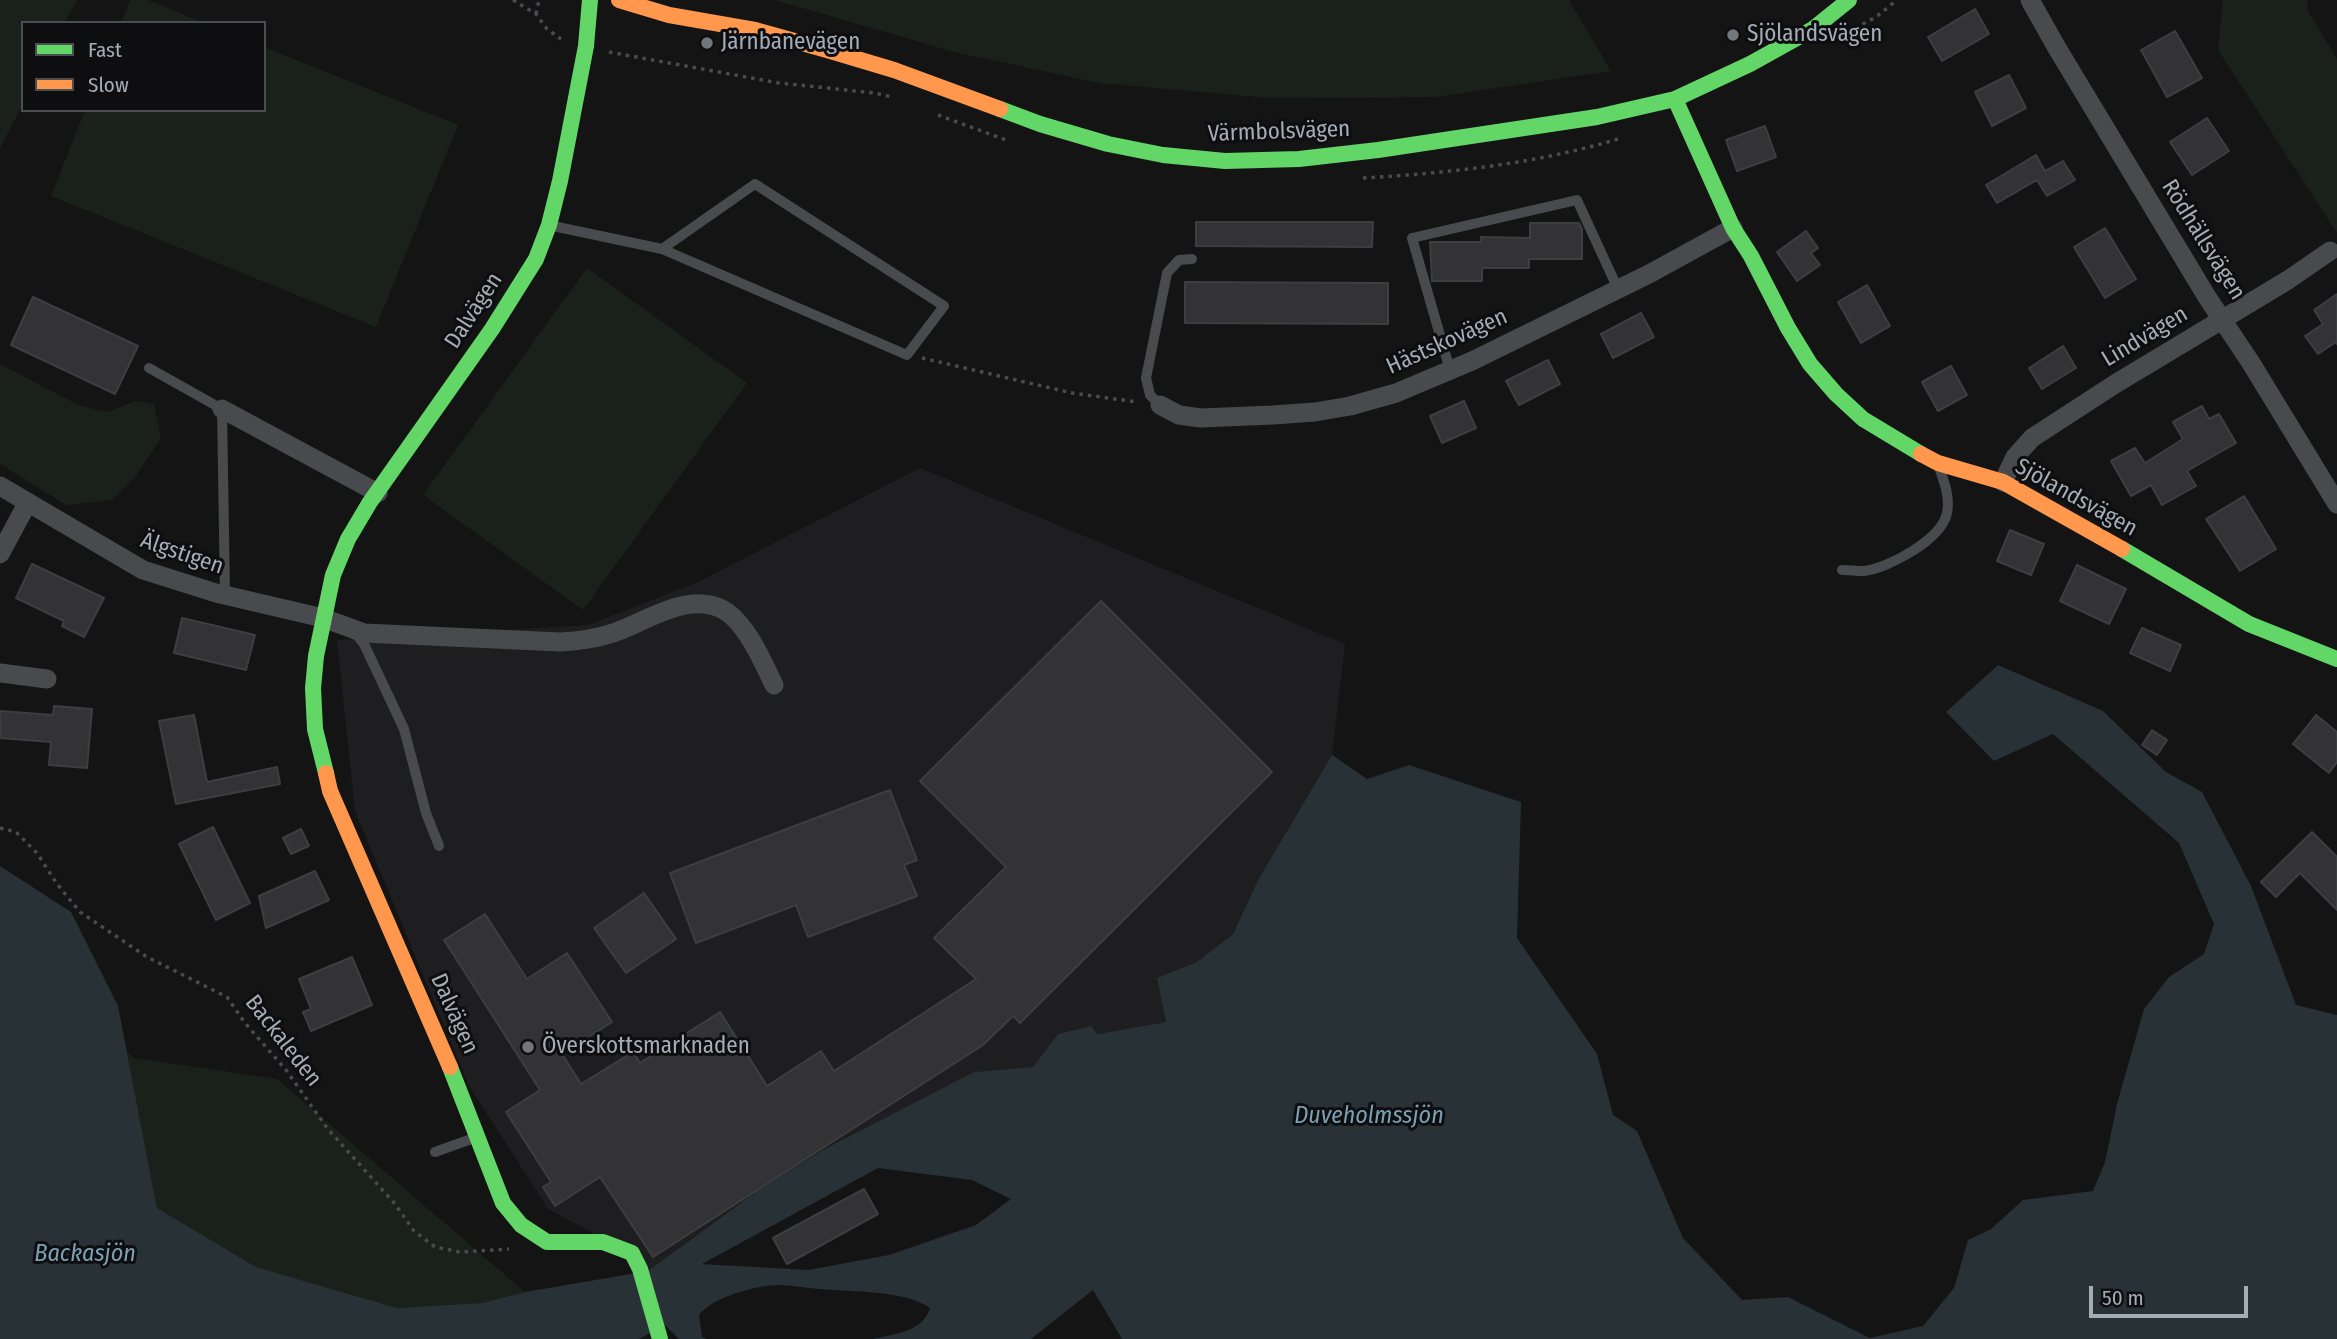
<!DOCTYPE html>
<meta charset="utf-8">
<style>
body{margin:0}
#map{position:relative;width:2337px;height:1339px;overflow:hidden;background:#141414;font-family:"Fira Sans Condensed",sans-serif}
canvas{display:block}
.legend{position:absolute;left:21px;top:21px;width:245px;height:91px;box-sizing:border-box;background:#0e0e10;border:2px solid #4a4d52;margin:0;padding:9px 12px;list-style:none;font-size:21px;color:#a4acb6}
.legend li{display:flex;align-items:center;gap:14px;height:35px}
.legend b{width:35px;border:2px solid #4a4d52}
.scale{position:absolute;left:2089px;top:1286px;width:159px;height:32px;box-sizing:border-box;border:4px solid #a4acb6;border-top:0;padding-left:9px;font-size:21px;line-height:24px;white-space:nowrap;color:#a4acb6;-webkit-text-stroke:5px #0e0e10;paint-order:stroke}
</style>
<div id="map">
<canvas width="2337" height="1339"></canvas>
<ul class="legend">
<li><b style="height:9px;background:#63d668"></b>Fast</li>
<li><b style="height:9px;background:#ff974d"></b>Slow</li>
</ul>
<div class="scale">50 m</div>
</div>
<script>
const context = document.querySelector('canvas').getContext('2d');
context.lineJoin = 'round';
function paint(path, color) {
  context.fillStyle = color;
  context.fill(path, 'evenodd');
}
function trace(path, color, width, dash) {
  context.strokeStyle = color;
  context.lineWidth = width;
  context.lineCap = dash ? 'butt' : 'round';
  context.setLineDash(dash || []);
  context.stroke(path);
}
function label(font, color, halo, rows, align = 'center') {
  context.font = font + ' "Fira Sans Condensed",sans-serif';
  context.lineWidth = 6;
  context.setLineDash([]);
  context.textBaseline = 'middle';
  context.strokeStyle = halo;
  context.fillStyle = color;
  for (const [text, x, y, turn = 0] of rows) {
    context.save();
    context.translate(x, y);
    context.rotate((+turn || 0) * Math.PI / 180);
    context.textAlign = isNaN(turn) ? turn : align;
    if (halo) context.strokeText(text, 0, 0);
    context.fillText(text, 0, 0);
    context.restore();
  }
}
paint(new Path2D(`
 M 920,468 L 1345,644 L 1332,755 L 1258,880 L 1233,934 L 1197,962 L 1157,978 L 1167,1022 L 1096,1034 L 1091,1026 L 1058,1034 L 1033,1067 L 974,1072 L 760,1189 L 648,1271 L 644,1260 L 548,1209 L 469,1086 L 355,811 L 337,640 L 588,625 L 698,582 Z`), '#1e1e20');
paint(new Path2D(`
 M 0,0 L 77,0 L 65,23 L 23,23 L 23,104 L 0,148 Z
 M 130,0 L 148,0 L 204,23 L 121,23 Z
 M 775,0 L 1569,0 L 1611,71 L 1435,97 L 1270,98 L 1099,83 L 954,52 Z
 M 2223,0 L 2308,0 L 2307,9 L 2337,59 L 2337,233 L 2218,50 Z
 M 264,47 L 458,125 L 376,327 L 51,196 L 85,110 L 264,110 Z
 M 587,268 L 747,383 L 583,610 L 423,495 Z
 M 0,364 L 78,405 L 107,412 L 135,401 L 154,404 L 161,438 L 135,477 L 112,500 L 66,505 L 0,464 Z
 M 127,1052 L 134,1058 L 277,1079 L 525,1292 L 482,1303 L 397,1308 L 256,1267 L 157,1208 Z`), '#1a211a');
paint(new Path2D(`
 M 1998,665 L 2103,711 L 2166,772 L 2202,792 L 2251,886 L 2296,1005 L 2337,1015 L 2337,1339 L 1122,1339 L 1093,1290 L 1031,1339 L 873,1339 C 894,1334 923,1332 930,1308 C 905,1290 851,1292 820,1289 C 806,1288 791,1285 777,1285 C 754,1286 713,1297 699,1315 L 702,1337 L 707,1339 L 679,1339 L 665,1325 L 639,1339 L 0,1339 L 0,866 L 71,912 L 118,1006 L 157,1208 L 256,1267 L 397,1308 L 482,1303 L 525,1292 L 648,1271 L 760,1189 L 825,1149 L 974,1072 L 1033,1067 L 1058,1034 L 1091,1026 L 1097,1034 L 1166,1022 L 1157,978 L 1197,962 L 1233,934 L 1258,880 L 1332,755 L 1367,779 L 1409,765 L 1521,802 L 1517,938 L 1597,1054 L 1613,1115 L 1637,1131 L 1683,1238 L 1742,1300 L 1788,1297 L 1870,1338 L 1923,1326 L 1954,1288 L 1968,1240 L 1991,1229 L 2023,1200 L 2093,1191 L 2105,1162 L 2117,1104 L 2144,1009 L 2169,977 L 2204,954 L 2214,924 L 2179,843 L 2053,734 L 1994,761 L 1946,712 ZM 878,1168 L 972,1180 L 1011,1199 L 976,1225 L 889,1255 L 808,1270 L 702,1264 Z`), '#273136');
const building = new Path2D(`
 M 1975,9 L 1989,34 L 1942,61 L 1928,37 Z
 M 2175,31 L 2202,78 L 2167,97 L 2141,50 Z
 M 2009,75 L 2026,108 L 1992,126 L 1975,92 Z
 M 2207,118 L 2229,151 L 2192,175 L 2170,142 Z
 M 1765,126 L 1776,157 L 1737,171 L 1726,140 Z
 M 2036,155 L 2045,171 L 2063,161 L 2075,180 L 2047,196 L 2037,180 L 1997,203 L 1986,185 Z
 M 1196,222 L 1373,222 L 1372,247 L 1196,246 Z
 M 1530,223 L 1579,223 L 1582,229 L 1582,259 L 1529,259 L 1529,268 L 1482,268 L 1482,281 L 1432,281 L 1430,242 L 1481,242 L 1481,237 L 1530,238 Z
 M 2105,228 L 2136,279 L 2105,298 L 2074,247 Z
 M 1806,231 L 1818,248 L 1811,253 L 1820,265 L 1797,281 L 1777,252 Z
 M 1185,282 L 1388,283 L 1388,324 L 1185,323 Z
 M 1867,285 L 1890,326 L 1861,343 L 1838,302 Z
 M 2337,294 L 2337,344 L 2336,342 L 2318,354 L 2305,336 L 2323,324 L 2314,310 Z
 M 33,297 L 138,346 L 115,394 L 11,345 Z
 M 1641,313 L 1654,337 L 1613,358 L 1601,334 Z
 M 2063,346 L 2076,368 L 2042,389 L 2029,368 Z
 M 1548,360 L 1560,384 L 1519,405 L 1506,381 Z
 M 1951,366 L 1967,395 L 1938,411 L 1922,382 Z
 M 1464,401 L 1476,428 L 1442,443 L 1430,416 Z
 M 2202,406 L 2209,419 L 2219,414 L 2236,443 L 2187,471 L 2196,486 L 2162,505 L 2151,485 L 2131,496 L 2111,461 L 2135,448 L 2145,463 L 2183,439 L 2173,422 Z
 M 2244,496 L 2276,549 L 2240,571 L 2206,519 Z
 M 2010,530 L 2044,544 L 2031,575 L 1997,561 Z
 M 32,564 L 104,598 L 84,637 L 62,626 L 64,621 L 16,598 Z
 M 2077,565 L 2126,589 L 2109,624 L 2060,601 Z
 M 1101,601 L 1272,772 L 1020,1023 L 1013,1016 L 983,1045 L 653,1257 L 600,1177 L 555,1206 L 543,1187 L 551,1182 L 506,1112 L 540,1090 L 444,940 L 485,914 L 527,979 L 567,953 L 612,1022 L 562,1054 L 581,1084 L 633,1052 L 640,1063 L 720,1012 L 767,1086 L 821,1051 L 834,1071 L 976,979 L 934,938 L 1006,867 L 920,781 Z
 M 182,618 L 255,635 L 246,670 L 174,653 Z
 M 2142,628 L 2181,645 L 2170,671 L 2130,653 Z
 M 54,706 L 92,709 L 87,768 L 49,765 L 51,742 L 0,738 L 0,711 L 53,715 Z
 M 194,715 L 207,782 L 277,767 L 280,784 L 176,804 L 159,721 Z
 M 2316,715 L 2337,732 L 2337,762 L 2329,773 L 2293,744 Z
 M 2152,730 L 2167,740 L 2157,755 L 2142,745 Z
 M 890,790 L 917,860 L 904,865 L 917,896 L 808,937 L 796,905 L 696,943 L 670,873 Z
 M 213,827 L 250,903 L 216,920 L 179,844 Z
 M 301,829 L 309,846 L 291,854 L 283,838 Z
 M 2312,832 L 2337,857 L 2337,910 L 2300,873 L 2276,897 L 2261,882 Z
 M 315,871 L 329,900 L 266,928 L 259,896 Z
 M 644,893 L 676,939 L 626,973 L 594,928 Z
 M 352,957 L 372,1005 L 311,1031 L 303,1012 L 311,1009 L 299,979 Z
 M 864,1189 L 878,1214 L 787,1264 L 773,1238 Z`);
paint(building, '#333335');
trace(building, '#3c3e40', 2);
trace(new Path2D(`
 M 513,0 L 536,14 L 547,29 L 561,39
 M 536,14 L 539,0
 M 1855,28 L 1876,17 L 1897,0
 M 609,52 L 779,83 L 875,93 L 892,97
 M 938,115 L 1006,140
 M 1363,178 C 1449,173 1535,164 1618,139
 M 922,358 L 1072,393 L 1137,402
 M 0,828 L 16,832 L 37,853 L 57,884 L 80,912 L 147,957 L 227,997 L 245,1023 L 286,1070 L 327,1128 L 395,1204 L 414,1231 L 435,1247 L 460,1252 L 509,1249`), '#4a4b4f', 3.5, [3.5, 5]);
trace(new Path2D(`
 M 553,226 L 662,249 L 755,184 L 944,306 L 907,355 L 662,249
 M 149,368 L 222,409 L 225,595
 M 1450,370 L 1412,238 L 1577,200 L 1618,289
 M 1160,405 L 1150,395 L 1146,378 L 1167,273 L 1179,260 L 1192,259
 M 1842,570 C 1849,570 1857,571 1864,571 C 1889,568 1942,539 1947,513 C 1950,498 1945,484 1940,470
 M 356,634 L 364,644 L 404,729 L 426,813 L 439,846
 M 435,1152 L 477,1137`), '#484a4d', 10);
trace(new Path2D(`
 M 2030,0 L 2057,48 L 2207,297 L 2251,363 L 2337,504
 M 1160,405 L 1179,415 L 1201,418 L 1273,415 L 1315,412 L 1350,406 L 1396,393 L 1472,361 L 1649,274 L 1733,228
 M 222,409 L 378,493
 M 2003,482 L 2015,457 L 2032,438 L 2115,384 L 2288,280 L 2330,251
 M 0,486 L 143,570 L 216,593 L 323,618 L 364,633 L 560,642 C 579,641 595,639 613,633 C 646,622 692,588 727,612 C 748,627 763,662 774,685
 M 0,554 L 28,502
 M 0,673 L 47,679`), '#484a4d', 19);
trace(new Path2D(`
 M 1675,99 L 1733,228 L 1751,256 L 1788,328 L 1810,364 L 1836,394 L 1863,419 L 1921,454
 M 1000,109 L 1040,124 L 1108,144 L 1163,155 L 1225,161 L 1299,159 L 1378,150 L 1597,117 L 1675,99 L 1750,64 L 1813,29 L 1849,0
 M 2122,549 L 2249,624 L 2337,659
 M 326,773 L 315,729 L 313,688 L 316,656 L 333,575 L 348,539 L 370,502 L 492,329 L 536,259 L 549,225 L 560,181 L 586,46 L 590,0
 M 450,1067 L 503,1203 L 521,1225 L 547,1242 L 603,1242 L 632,1253 L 640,1269 L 660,1339`), '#63d668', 16);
trace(new Path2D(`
 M 619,0 L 669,15 L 755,30 L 827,50 L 894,70 L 1000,109
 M 1921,454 L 1938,463 L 2003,482 L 2122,549
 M 326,773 L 330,791 L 450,1067`), '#ff974d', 16);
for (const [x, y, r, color] of [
 [1733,35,7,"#72777d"],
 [707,43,7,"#72777d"],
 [528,1047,7,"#72777d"]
]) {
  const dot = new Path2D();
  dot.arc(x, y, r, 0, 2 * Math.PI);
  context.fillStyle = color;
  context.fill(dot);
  trace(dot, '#0e0e10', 2.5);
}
label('23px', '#a4acb6', '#0e0e10', [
 ["Sjölandsvägen",1747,35],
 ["Järnbanevägen",721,43],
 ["Överskottsmarknaden",542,1047]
], 'left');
label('23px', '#a4acb6', '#0e0e10', [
 ["Värmbolsvägen",1279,132,-2],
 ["Rödhällsvägen",2203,240,58],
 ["Dalvägen",474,311,-57],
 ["Lindvägen",2145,337,-31],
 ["Hästskovägen",1447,342,-24],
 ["Sjölandsvägen",2076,498,29],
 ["Älgstigen",182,554,19],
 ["Dalvägen",454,1014,66],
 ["Backaleden",283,1041,52]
]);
label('italic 24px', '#7aa0b2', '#0e0e10', [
 ["Duveholmssjön",1369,1116],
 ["Backasjön",85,1254]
]);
</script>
